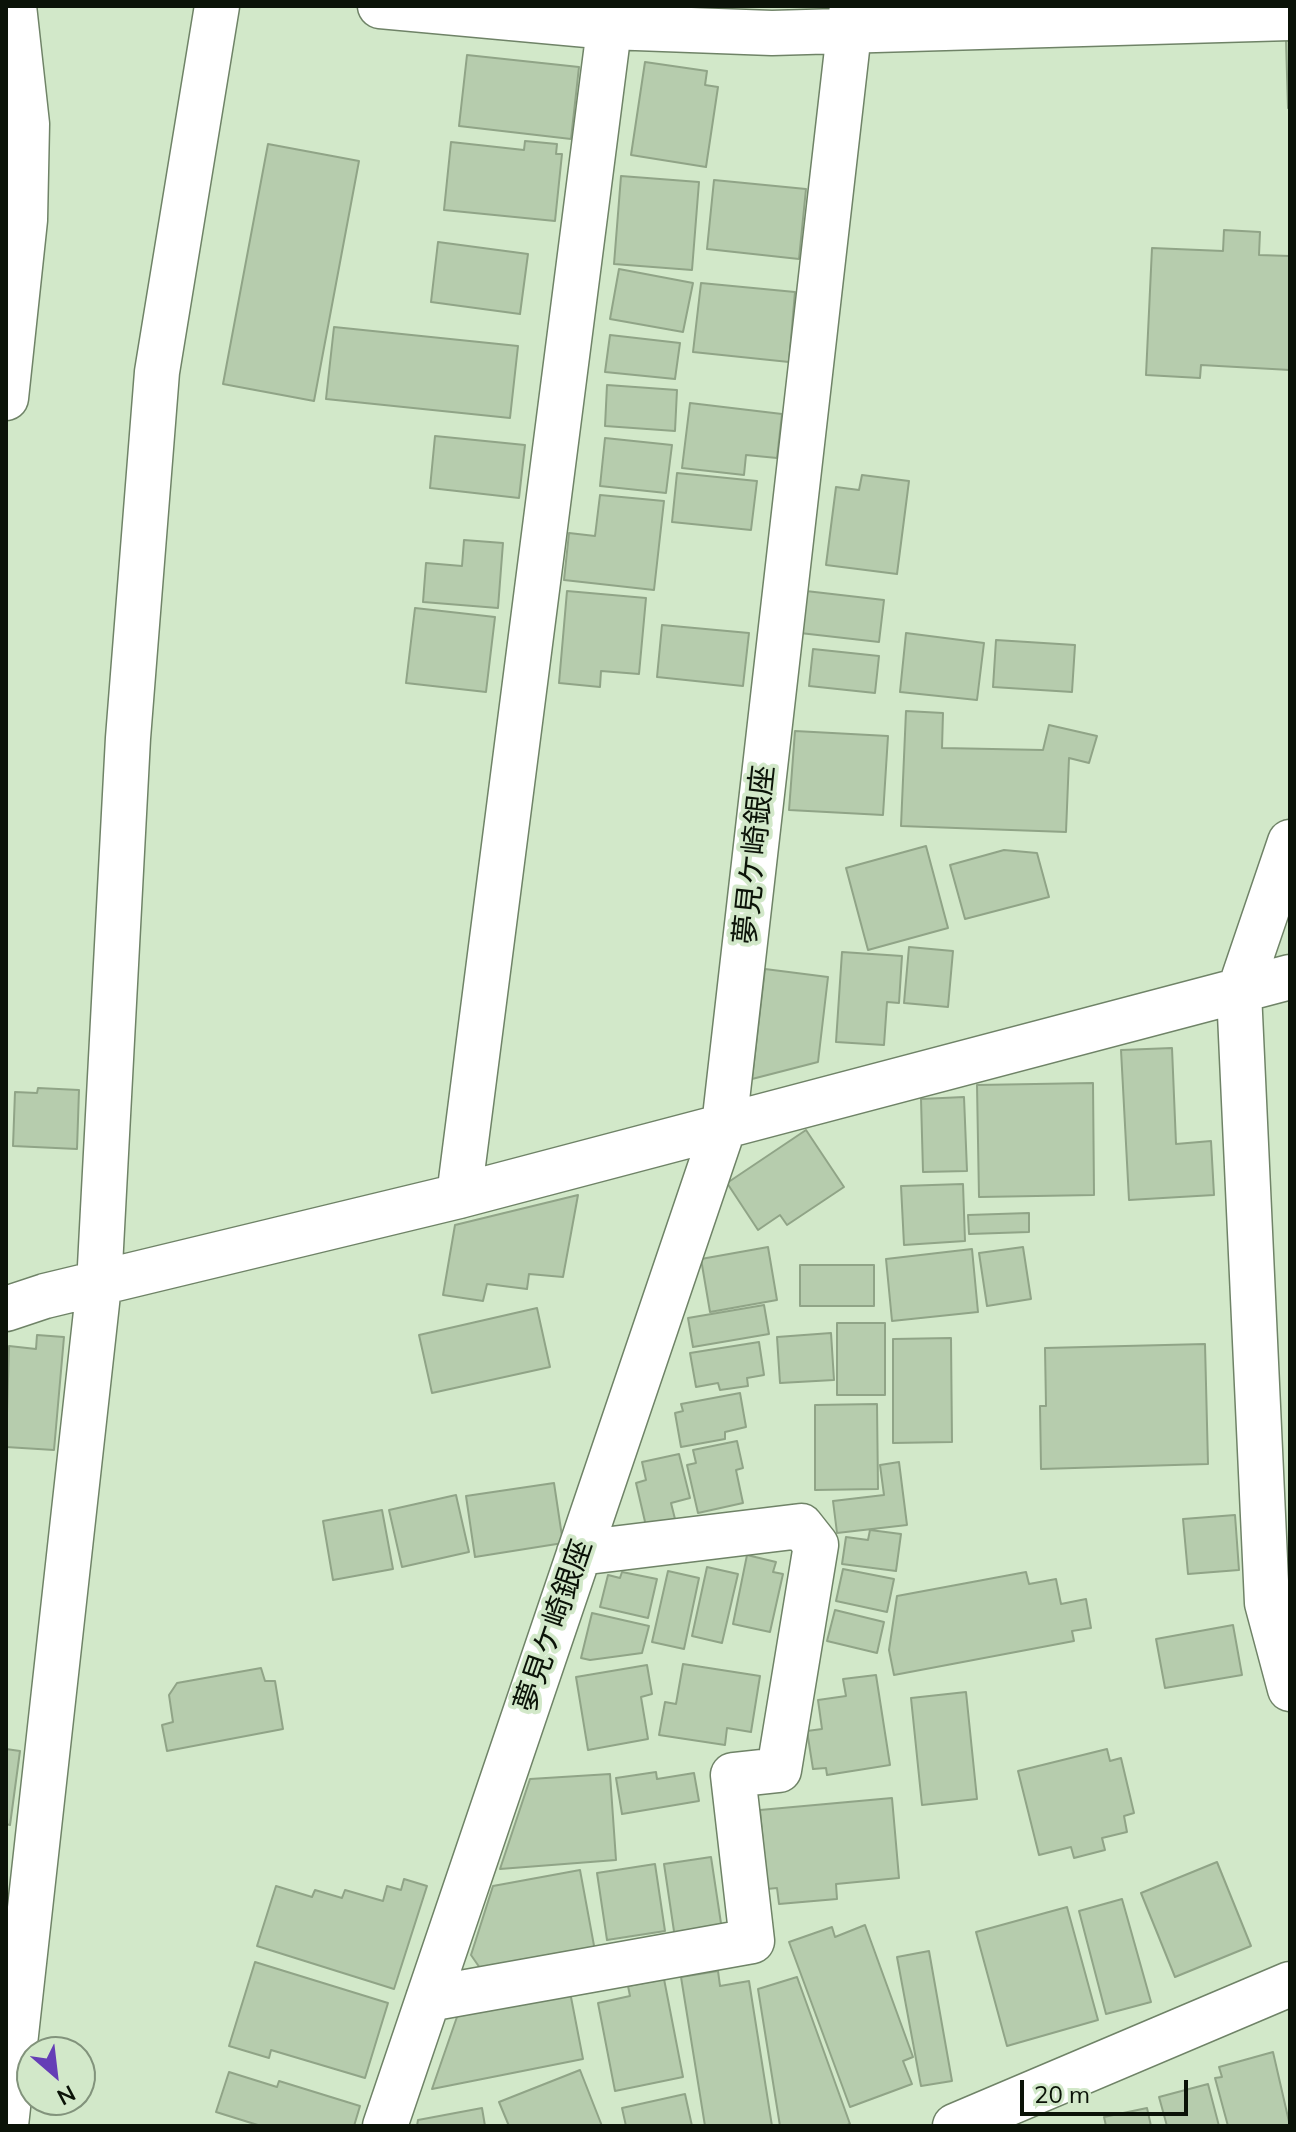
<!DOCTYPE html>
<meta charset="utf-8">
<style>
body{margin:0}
#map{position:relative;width:1296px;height:2132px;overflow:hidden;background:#d2e8c9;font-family:Mulish,sans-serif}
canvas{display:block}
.frame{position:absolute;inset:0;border:8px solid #0b1308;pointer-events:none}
.north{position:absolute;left:16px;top:2036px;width:80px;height:80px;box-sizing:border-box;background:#d2e8c9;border:2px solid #82937c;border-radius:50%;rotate:152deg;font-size:22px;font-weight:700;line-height:32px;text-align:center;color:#0b1308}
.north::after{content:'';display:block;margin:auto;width:28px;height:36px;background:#653eb6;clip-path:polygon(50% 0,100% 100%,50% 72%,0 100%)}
.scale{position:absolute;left:1020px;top:2080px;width:168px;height:36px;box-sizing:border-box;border:4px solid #0b1308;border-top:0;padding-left:10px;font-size:24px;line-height:28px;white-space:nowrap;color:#0b1308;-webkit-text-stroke:6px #d2e8c9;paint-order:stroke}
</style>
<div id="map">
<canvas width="1296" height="2132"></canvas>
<div class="frame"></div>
<div class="north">N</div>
<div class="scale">20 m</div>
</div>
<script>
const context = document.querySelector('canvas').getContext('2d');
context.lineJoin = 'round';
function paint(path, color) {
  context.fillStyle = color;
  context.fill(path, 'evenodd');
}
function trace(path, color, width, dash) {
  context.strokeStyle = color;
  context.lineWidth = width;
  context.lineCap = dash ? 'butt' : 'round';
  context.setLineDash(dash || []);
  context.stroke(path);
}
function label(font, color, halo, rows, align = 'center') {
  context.font = font + ' Mulish,"Noto Sans JP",sans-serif';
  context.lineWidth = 8;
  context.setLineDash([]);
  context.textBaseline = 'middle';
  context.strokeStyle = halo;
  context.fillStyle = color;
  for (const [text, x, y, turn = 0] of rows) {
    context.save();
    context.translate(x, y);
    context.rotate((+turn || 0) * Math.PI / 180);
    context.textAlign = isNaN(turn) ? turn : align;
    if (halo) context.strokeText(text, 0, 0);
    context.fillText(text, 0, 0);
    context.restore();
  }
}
const building = new Path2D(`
 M 1290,40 L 1290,107 L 1288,108 L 1286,41 Z
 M 467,55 L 579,67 L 571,139 L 459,126 Z
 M 645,62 L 707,71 L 705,85 L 718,87 L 706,167 L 631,155 Z
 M 525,141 L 557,144 L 556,154 L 562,154 L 555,221 L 444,210 L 451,142 L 524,150 Z
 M 268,144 L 359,161 L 314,401 L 223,384 Z
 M 621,176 L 699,182 L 692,270 L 614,264 Z
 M 714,180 L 806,189 L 799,259 L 707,249 Z
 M 1224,230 L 1260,232 L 1259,255 L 1290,256 L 1290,370 L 1201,365 L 1200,378 L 1146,375 L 1152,248 L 1223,251 Z
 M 438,242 L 528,254 L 520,314 L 431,302 Z
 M 619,269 L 693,283 L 683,332 L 610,319 Z
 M 701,283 L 795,292 L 789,362 L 693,352 Z
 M 334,327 L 518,346 L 510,418 L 326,399 Z
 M 610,335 L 680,343 L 675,379 L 605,372 Z
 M 607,385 L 677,390 L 675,431 L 605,426 Z
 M 690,403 L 782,414 L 777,458 L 746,455 L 744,475 L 682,468 Z
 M 435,436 L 525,445 L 519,498 L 430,488 Z
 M 605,438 L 672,445 L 666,493 L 600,486 Z
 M 677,473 L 757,481 L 751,530 L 672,522 Z
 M 862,475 L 909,481 L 897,574 L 826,565 L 836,487 L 859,490 Z
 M 600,495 L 664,501 L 654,590 L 564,580 L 569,533 L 595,536 Z
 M 464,540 L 503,543 L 498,608 L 423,602 L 426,563 L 462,566 Z
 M 567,591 L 646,598 L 639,674 L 601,671 L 600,687 L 559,683 Z
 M 806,591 L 884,600 L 879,642 L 800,633 Z
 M 415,608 L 495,617 L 486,692 L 406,683 Z
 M 662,625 L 749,633 L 743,686 L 657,677 Z
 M 906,633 L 984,643 L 977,700 L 900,692 Z
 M 996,640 L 1075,645 L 1072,692 L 993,687 Z
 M 813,649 L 879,656 L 875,693 L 809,686 Z
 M 906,711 L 943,713 L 942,748 L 1043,750 L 1049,725 L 1097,736 L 1089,763 L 1069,758 L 1066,832 L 901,826 Z
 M 795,731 L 888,736 L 883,815 L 789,810 Z
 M 926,846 L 948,928 L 868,950 L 846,868 Z
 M 1004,850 L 1037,853 L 1049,897 L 965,919 L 950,865 Z
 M 909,947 L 953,951 L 948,1007 L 904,1003 Z
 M 842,952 L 902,956 L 899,1003 L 887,1002 L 884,1045 L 836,1042 Z
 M 765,969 L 828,977 L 818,1062 L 752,1079 Z
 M 1172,1048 L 1176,1144 L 1211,1141 L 1214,1195 L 1129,1200 L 1121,1050 Z
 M 1093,1083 L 1094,1195 L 979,1197 L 977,1085 Z
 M 38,1088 L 79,1090 L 77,1149 L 13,1146 L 15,1092 L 37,1093 Z
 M 964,1097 L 967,1171 L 923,1172 L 921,1099 Z
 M 806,1130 L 844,1187 L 787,1225 L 780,1215 L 758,1230 L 727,1183 Z
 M 963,1184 L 965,1241 L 904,1245 L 901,1186 Z
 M 578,1195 L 563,1277 L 529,1274 L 527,1289 L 487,1284 L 483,1301 L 443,1295 L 455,1225 Z
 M 1029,1213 L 1029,1232 L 969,1234 L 968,1215 Z
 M 768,1247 L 777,1300 L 710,1312 L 701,1259 Z
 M 1023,1247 L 1031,1299 L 987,1306 L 979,1253 Z
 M 972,1249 L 978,1312 L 892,1321 L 886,1259 Z
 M 800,1265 L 874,1265 L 874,1306 L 800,1306 Z
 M 764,1305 L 769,1334 L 693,1347 L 688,1318 Z
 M 537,1308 L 550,1367 L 432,1393 L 419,1335 Z
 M 837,1323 L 885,1323 L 885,1395 L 837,1395 Z
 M 831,1333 L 834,1380 L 780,1383 L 777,1337 Z
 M 37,1335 L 64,1337 L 54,1450 L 6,1447 L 9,1346 L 36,1349 Z
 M 951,1338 L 952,1442 L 893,1443 L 893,1339 Z
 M 759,1342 L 764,1375 L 747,1378 L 748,1386 L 720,1390 L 718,1383 L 696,1387 L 690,1353 Z
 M 1205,1344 L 1208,1464 L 1041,1469 L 1040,1406 L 1046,1406 L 1045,1348 Z
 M 740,1393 L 746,1427 L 725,1432 L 725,1439 L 681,1447 L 675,1413 L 683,1411 L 681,1404 Z
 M 877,1404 L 878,1489 L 815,1490 L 815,1405 Z
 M 737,1441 L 743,1468 L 736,1470 L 743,1503 L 698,1513 L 687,1465 L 696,1463 L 693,1450 Z
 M 679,1454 L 690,1498 L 671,1503 L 675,1519 L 646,1526 L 636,1483 L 646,1480 L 642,1462 Z
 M 899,1462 L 907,1525 L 837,1533 L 833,1501 L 884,1495 L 880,1465 Z
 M 554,1483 L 563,1543 L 475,1557 L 466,1496 Z
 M 456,1495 L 469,1552 L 402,1567 L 389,1510 Z
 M 382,1510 L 393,1569 L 333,1580 L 323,1521 Z
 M 1235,1515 L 1239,1570 L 1188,1574 L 1183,1519 Z
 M 870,1530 L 901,1534 L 896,1571 L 842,1564 L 846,1537 L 868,1540 Z
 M 747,1555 L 776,1562 L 773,1572 L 783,1574 L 770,1632 L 733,1624 Z
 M 707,1567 L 738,1574 L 722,1643 L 692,1636 Z
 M 843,1569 L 894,1579 L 887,1612 L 836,1601 Z
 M 668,1571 L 699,1578 L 684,1649 L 652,1642 Z
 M 622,1572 L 657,1579 L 648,1618 L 600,1607 L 608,1575 L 620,1578 Z
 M 1026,1572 L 1029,1584 L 1056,1579 L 1061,1604 L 1086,1599 L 1091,1628 L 1072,1631 L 1074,1641 L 894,1675 L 889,1650 L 897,1596 Z
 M 835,1610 L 884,1622 L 877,1653 L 827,1641 Z
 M 592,1613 L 649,1626 L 642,1653 L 590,1660 L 581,1658 Z
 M 1233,1625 L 1242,1675 L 1165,1688 L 1156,1639 Z
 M 683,1664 L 760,1676 L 751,1732 L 727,1728 L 725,1745 L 659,1735 L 665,1702 L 676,1704 Z
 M 647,1665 L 652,1694 L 641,1697 L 648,1739 L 588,1750 L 576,1677 Z
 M 261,1668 L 265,1681 L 275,1681 L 283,1729 L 167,1751 L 162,1725 L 173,1722 L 169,1695 L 177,1683 Z
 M 876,1675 L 890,1765 L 827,1775 L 826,1768 L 813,1769 L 807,1731 L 822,1729 L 818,1700 L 846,1696 L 843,1679 Z
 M 966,1692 L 977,1799 L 922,1805 L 911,1698 Z
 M 6,1749 L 20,1751 L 10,1825 L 6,1824 Z
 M 1107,1749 L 1110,1761 L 1121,1758 L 1134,1813 L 1124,1816 L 1127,1832 L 1102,1838 L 1105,1850 L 1074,1858 L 1071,1847 L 1039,1855 L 1018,1771 Z
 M 656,1772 L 657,1779 L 694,1773 L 699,1801 L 622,1814 L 616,1778 Z
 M 610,1774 L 616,1860 L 500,1869 L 530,1779 Z
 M 892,1798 L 899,1878 L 836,1884 L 837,1899 L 779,1904 L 777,1888 L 767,1889 L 760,1810 Z
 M 711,1857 L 722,1930 L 675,1938 L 664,1864 Z
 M 1217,1862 L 1251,1946 L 1175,1977 L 1141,1893 Z
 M 655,1864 L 665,1931 L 607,1940 L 597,1873 Z
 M 580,1870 L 595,1951 L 482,1971 L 471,1955 L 493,1886 Z
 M 404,1879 L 427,1886 L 394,1989 L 257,1946 L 276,1886 L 312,1897 L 315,1890 L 342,1898 L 345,1890 L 383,1901 L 387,1886 L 401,1890 Z
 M 1122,1899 L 1151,2002 L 1106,2014 L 1079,1911 Z
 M 1067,1907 L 1098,2020 L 1007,2046 L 976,1932 Z
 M 865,1925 L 913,2057 L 903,2061 L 912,2084 L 850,2107 L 789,1942 L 832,1927 L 835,1937 Z
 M 929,1951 L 952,2081 L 921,2086 L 897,1957 Z
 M 255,1962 L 388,2003 L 365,2078 L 271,2050 L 269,2058 L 229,2046 Z
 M 718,1971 L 720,1986 L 749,1981 L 772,2126 L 705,2126 L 681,1977 Z
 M 797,1977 L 850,2124 L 844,2126 L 780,2126 L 758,1989 Z
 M 664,1979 L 683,2077 L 615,2091 L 598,2003 L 630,1996 L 628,1986 Z
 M 570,1992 L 583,2059 L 432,2089 L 458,2014 Z
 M 1273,2052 L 1290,2126 L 1228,2126 L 1215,2078 L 1222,2077 L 1219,2067 Z
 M 580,2070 L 602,2126 L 509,2126 L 499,2102 Z
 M 229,2072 L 277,2087 L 279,2081 L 360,2106 L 354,2126 L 261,2126 L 216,2112 Z
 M 1208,2084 L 1219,2126 L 1167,2126 L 1159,2097 Z
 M 685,2094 L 692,2126 L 626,2126 L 622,2108 Z
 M 482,2108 L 485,2126 L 417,2126 L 418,2120 Z
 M 1147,2108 L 1151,2126 L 1106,2126 L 1104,2117 Z`);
paint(building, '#b6ccad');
trace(building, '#90a487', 2);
const minor = new Path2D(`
 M 380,6 L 609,27 L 772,33 L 1290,18
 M 6,398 L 25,220 L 27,124 L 14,6
 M 1290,842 L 1239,992 L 1267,1603 L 1290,1689
 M 459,1196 L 612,6
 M 6,1309 L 45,1296 L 459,1196 L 1290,977
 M 428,1999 L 752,1941 L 733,1775 L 779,1770 L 816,1545 L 801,1526 L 579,1553
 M 6,2125 L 99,1285 L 128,738 L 157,372 L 217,6
 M 385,2126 L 724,1126 L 852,6
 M 955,2126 L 1290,1984`);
trace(minor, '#6f8367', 47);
trace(minor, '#fff', 44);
label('30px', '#0b1308', '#d2e8c9', [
 ["夢見ケ崎銀座",755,855,-84],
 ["夢見ケ崎銀座",554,1626,-71]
]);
</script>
